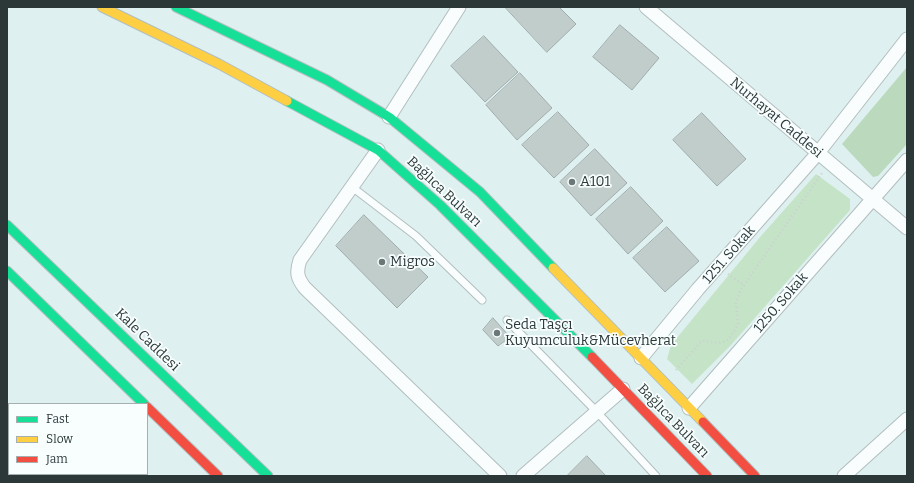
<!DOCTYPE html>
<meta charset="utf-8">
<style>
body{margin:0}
#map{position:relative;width:914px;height:483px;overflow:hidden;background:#dff0f0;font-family:Bitter,serif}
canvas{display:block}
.frame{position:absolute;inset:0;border:8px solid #2c3838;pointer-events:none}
.legend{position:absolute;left:8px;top:403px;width:140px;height:72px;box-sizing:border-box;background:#f8fefe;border:1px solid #a6afaf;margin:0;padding:5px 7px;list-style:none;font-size:12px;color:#2c3838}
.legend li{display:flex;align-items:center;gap:8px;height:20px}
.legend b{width:20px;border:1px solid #a6afaf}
</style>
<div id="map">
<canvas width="914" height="483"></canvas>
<div class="frame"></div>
<ul class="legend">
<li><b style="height:5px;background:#16e098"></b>Fast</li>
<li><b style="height:5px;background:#ffcf43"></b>Slow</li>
<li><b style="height:5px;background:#f24e42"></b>Jam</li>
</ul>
</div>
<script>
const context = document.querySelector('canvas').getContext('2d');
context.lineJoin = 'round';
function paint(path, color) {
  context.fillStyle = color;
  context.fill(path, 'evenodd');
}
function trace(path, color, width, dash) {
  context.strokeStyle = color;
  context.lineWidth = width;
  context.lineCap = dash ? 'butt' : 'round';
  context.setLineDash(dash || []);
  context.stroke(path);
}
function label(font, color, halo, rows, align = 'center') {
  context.font = font + ' Bitter,serif';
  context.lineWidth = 3.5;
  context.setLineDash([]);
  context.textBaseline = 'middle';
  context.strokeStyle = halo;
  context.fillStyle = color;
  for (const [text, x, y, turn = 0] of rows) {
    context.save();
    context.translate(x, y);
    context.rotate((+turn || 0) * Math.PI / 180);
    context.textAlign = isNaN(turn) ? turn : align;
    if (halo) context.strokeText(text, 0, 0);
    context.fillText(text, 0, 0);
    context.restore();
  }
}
paint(new Path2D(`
 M 816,174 L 850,199 L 850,210 L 731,345 L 692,384 L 667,359 L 671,345 L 761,236 Z`), '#c4e3c7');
paint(new Path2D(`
 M 907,67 L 907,144 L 878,176 L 873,177 L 842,144 Z`), '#bad9bd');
const building = new Path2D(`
 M 505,7 L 559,7 L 576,24 L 547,52 Z
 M 620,25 L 659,58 L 632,90 L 593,57 Z
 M 484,36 L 518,72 L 485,102 L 451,66 Z
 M 520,73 L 552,108 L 517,140 L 486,105 Z
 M 558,112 L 589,145 L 554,178 L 522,145 Z
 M 702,113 L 746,159 L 717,186 L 673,140 Z
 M 595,149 L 627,183 L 591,216 L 560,182 Z
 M 631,187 L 663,221 L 628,254 L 596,219 Z
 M 364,215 L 428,277 L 397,308 L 336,246 Z
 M 667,227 L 699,261 L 665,292 L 633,258 Z
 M 493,318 L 510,337 L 498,346 L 483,330 Z
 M 587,456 L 606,476 L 567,476 Z`);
paint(building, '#c1cdcb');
trace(building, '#a0acab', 1);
const lane = new Path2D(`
 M 352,187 L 416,236 L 482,300
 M 507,320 L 597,412 L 656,476`);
const street = new Path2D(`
 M 646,7 L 907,228
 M 389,117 L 459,7
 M 378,150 L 300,260 C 296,272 297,278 305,288 L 500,476
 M 641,358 L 698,289 L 818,153 L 907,39
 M 689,408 L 907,160
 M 523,476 L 623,389
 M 844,476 L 907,419`);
const fast = new Path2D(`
 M 176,7 L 327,80 L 389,117 L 480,192 L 553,268
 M 287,101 L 378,150 L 440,205 L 592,357
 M 7,225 L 268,476
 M 7,271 L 144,404`);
const slow = new Path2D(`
 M 102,7 L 219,64 L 287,101
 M 553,268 L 703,422`);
const jam = new Path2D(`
 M 592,357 L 707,476
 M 147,407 L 218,476
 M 703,422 L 755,476`);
trace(lane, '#b1bebe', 9);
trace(street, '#b1bebe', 15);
trace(fast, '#b1bebe', 11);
trace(slow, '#b1bebe', 11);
trace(jam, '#b1bebe', 11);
trace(new Path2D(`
 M 728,274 L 744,285
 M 676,370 L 700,343 L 704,341 L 718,343 L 726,341 L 730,337 L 735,330 L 738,323 L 736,303 L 740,291 L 822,173`), '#cbd0d0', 2.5, [1, 3]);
trace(lane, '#fafdfd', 7);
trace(street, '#fafdfd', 13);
trace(fast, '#16e098', 9);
trace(slow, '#ffcf43', 9);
trace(jam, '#f24e42', 9);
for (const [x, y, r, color] of [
 [572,182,4,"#6b7878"],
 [382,262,4,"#6b7878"],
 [497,333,4,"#6b7878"]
]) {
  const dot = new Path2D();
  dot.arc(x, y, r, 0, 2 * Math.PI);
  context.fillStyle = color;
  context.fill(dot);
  trace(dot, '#f8fefe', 1.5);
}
label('14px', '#2c3838', '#f8fefe', [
 ["Nurhayat Caddesi",776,118,40],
 ["Bağlıca Bulvarı",444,192,43],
 ["1251. Sokak",729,255,-49],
 ["1250. Sokak",781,303,-49],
 ["Kale Caddesi",147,340,44],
 ["Bağlıca Bulvarı",673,421,46]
]);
label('14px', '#2c3838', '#f8fefe', [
 ["A101",580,182],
 ["Migros",390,262],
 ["Seda Taşçı",505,325],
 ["Kuyumculuk&Mücevherat",505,341]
], 'left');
</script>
